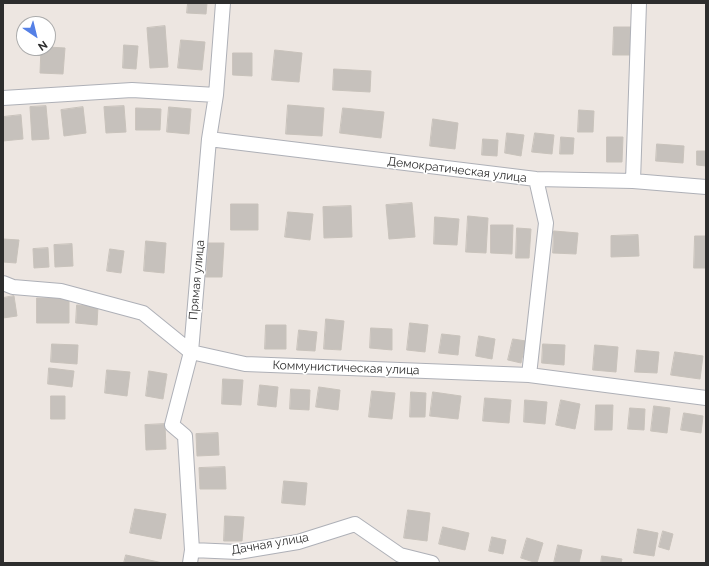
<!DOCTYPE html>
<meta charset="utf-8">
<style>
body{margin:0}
#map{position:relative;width:709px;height:566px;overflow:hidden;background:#ede6e1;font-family:Raleway,sans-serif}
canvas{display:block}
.frame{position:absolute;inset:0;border:4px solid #2d2d2d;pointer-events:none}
.north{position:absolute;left:16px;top:16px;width:40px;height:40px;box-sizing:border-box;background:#fff;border:1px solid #ababab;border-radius:50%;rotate:145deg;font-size:11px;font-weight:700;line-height:16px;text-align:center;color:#2d2d2d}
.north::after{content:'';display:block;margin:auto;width:14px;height:18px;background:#5580e6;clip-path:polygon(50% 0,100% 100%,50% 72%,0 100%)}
</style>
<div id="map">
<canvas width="709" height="566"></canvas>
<div class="frame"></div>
<div class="north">N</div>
</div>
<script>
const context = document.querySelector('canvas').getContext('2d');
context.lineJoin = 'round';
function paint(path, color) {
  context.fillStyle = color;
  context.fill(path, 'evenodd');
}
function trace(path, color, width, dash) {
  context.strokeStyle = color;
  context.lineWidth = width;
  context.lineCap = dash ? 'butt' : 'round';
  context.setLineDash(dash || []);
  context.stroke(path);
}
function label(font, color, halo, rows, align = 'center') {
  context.font = font + ' Raleway,sans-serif';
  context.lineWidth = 3.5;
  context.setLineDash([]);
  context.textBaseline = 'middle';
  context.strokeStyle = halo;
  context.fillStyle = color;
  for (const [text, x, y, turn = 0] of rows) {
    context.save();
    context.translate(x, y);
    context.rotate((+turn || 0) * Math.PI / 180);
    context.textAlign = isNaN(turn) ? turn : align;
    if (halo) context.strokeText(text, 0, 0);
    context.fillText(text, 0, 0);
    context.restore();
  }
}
const building = new Path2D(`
 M 188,3 L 207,3 L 206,14 L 187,13 Z
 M 165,26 L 168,67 L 150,68 L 147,28 Z
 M 614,27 L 632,27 L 632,55 L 613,55 Z
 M 181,40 L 205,42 L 202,70 L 178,68 Z
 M 124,45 L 138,46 L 136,69 L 123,68 Z
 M 48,47 L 65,48 L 63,74 L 40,73 L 41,48 L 48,48 Z
 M 275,50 L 302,53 L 299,82 L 272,80 Z
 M 233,53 L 252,53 L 252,76 L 233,75 Z
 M 334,69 L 371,71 L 370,92 L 333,90 Z
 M 288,105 L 324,108 L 322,136 L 286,134 Z
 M 46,106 L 49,139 L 32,140 L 30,107 Z
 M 124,106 L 126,132 L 106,133 L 104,107 Z
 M 83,107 L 86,133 L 64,136 L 61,110 Z
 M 169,107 L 191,109 L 189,134 L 167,132 Z
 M 136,108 L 161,109 L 160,130 L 136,130 Z
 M 343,108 L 384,112 L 381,138 L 340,133 Z
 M 579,110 L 594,111 L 593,132 L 578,132 Z
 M 21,115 L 23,139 L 3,141 L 3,117 Z
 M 433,119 L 458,123 L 455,149 L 430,146 Z
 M 507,133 L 524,135 L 521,156 L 505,153 Z
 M 535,133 L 554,135 L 552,154 L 532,152 Z
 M 561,137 L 574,138 L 573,154 L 560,154 Z
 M 607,137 L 623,137 L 622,162 L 607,162 Z
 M 483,139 L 498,140 L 497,156 L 482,155 Z
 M 657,144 L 684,146 L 683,163 L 656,161 Z
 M 697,151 L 706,151 L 706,166 L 697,165 Z
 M 412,203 L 415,237 L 389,239 L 386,205 Z
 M 231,204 L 258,204 L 258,230 L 231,230 Z
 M 351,206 L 352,237 L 324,238 L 323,207 Z
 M 288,212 L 313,214 L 310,240 L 285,237 Z
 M 468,216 L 488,218 L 486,253 L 466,252 Z
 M 435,217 L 459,219 L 457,245 L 434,244 Z
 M 491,225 L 513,225 L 512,254 L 491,253 Z
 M 517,228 L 531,229 L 529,258 L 516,258 Z
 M 554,231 L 578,233 L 576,254 L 553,253 Z
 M 638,235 L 639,256 L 611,257 L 611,236 Z
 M 695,236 L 706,236 L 706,268 L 694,268 Z
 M 3,239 L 19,240 L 16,263 L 3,262 Z
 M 146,241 L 166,243 L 164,273 L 144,271 Z
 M 208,243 L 224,243 L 222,277 L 206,277 Z
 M 72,244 L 73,266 L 55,267 L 54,245 Z
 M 48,248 L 49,267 L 34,268 L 33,249 Z
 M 110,249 L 124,251 L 121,273 L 107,271 Z
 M 14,296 L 17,316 L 3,318 L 3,298 Z
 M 37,298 L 69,298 L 69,323 L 37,323 Z
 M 77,305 L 98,306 L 97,325 L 76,323 Z
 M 326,319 L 344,321 L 341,350 L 324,349 Z
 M 410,323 L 428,325 L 425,352 L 407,350 Z
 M 266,325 L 286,325 L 286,349 L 265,349 Z
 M 371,328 L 392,329 L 392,350 L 370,348 Z
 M 299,330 L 317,332 L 315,351 L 297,350 Z
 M 442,334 L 460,336 L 458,355 L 439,353 Z
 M 479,336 L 495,339 L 492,359 L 476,356 Z
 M 513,339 L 526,341 L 521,363 L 508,360 Z
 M 52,344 L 78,345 L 77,364 L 51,362 Z
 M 543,344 L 565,345 L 564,365 L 542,363 Z
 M 595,345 L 618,347 L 616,372 L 593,370 Z
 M 637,350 L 659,352 L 657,373 L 635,372 Z
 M 675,352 L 703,356 L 700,379 L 671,375 Z
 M 49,368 L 74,371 L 72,387 L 48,384 Z
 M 107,370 L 130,372 L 127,396 L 105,393 Z
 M 149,371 L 167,374 L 163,399 L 146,396 Z
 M 223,379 L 243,380 L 241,405 L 222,404 Z
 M 260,385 L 278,387 L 276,407 L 258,405 Z
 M 319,387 L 340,390 L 338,410 L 316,407 Z
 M 291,389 L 310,390 L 309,410 L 290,409 Z
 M 372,391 L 395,393 L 392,419 L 369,417 Z
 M 411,392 L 426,393 L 425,417 L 410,417 Z
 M 433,392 L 461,396 L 458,419 L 430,416 Z
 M 51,396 L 65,396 L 65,419 L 51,419 Z
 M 485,398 L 511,400 L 509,423 L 483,421 Z
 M 525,400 L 547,402 L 545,424 L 524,422 Z
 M 561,400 L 580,404 L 575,429 L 556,425 Z
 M 596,405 L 613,405 L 612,430 L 595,430 Z
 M 654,406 L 670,408 L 667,433 L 651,431 Z
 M 630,408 L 645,409 L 644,430 L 628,429 Z
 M 684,413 L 703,416 L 701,433 L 681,430 Z
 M 165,424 L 166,449 L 146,450 L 145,425 Z
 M 218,433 L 219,455 L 197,456 L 196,434 Z
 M 225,467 L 226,489 L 200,489 L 199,468 Z
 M 284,481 L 307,483 L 305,505 L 282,503 Z
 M 135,509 L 166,514 L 161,539 L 130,533 Z
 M 408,510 L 430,513 L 427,541 L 404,538 Z
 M 225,516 L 244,517 L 242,541 L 224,541 Z
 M 443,527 L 469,533 L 465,550 L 439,544 Z
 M 638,529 L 658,533 L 654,556 L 634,553 Z
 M 663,531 L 673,534 L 669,550 L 659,547 Z
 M 492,537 L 506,540 L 503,554 L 489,551 Z
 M 527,538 L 543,543 L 537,563 L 521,558 Z
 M 558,545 L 582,550 L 579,563 L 554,563 Z
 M 126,555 L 163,563 L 124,563 Z
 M 602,556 L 622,559 L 621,563 L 601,563 Z`);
paint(building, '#c6c1bc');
trace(building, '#c8c2bb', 1);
const minor = new Path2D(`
 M 3,98 L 132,90 L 216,95
 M 209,139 L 536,179 L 633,181 L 706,187
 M 633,181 L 639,3
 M 3,283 L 13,287 L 61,291 L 143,313 L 191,352 L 245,364 L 529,375 L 706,398
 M 529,375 L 546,223 L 536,179
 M 192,550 L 238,552 L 298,542 L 355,524 L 400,555 L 432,563
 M 190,563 L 192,550 L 185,436 L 172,425 L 191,352 L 209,139 L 216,95 L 223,3`);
trace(minor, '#aeb0b7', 16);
trace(minor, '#fff', 14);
label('12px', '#2d2d2d', '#fff', [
 ["Демократическая улица",457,170,7],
 ["Прямая улица",197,280,-85],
 ["Коммунистическая улица",346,368,2],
 ["Дачная улица",270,544,-10]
]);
</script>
